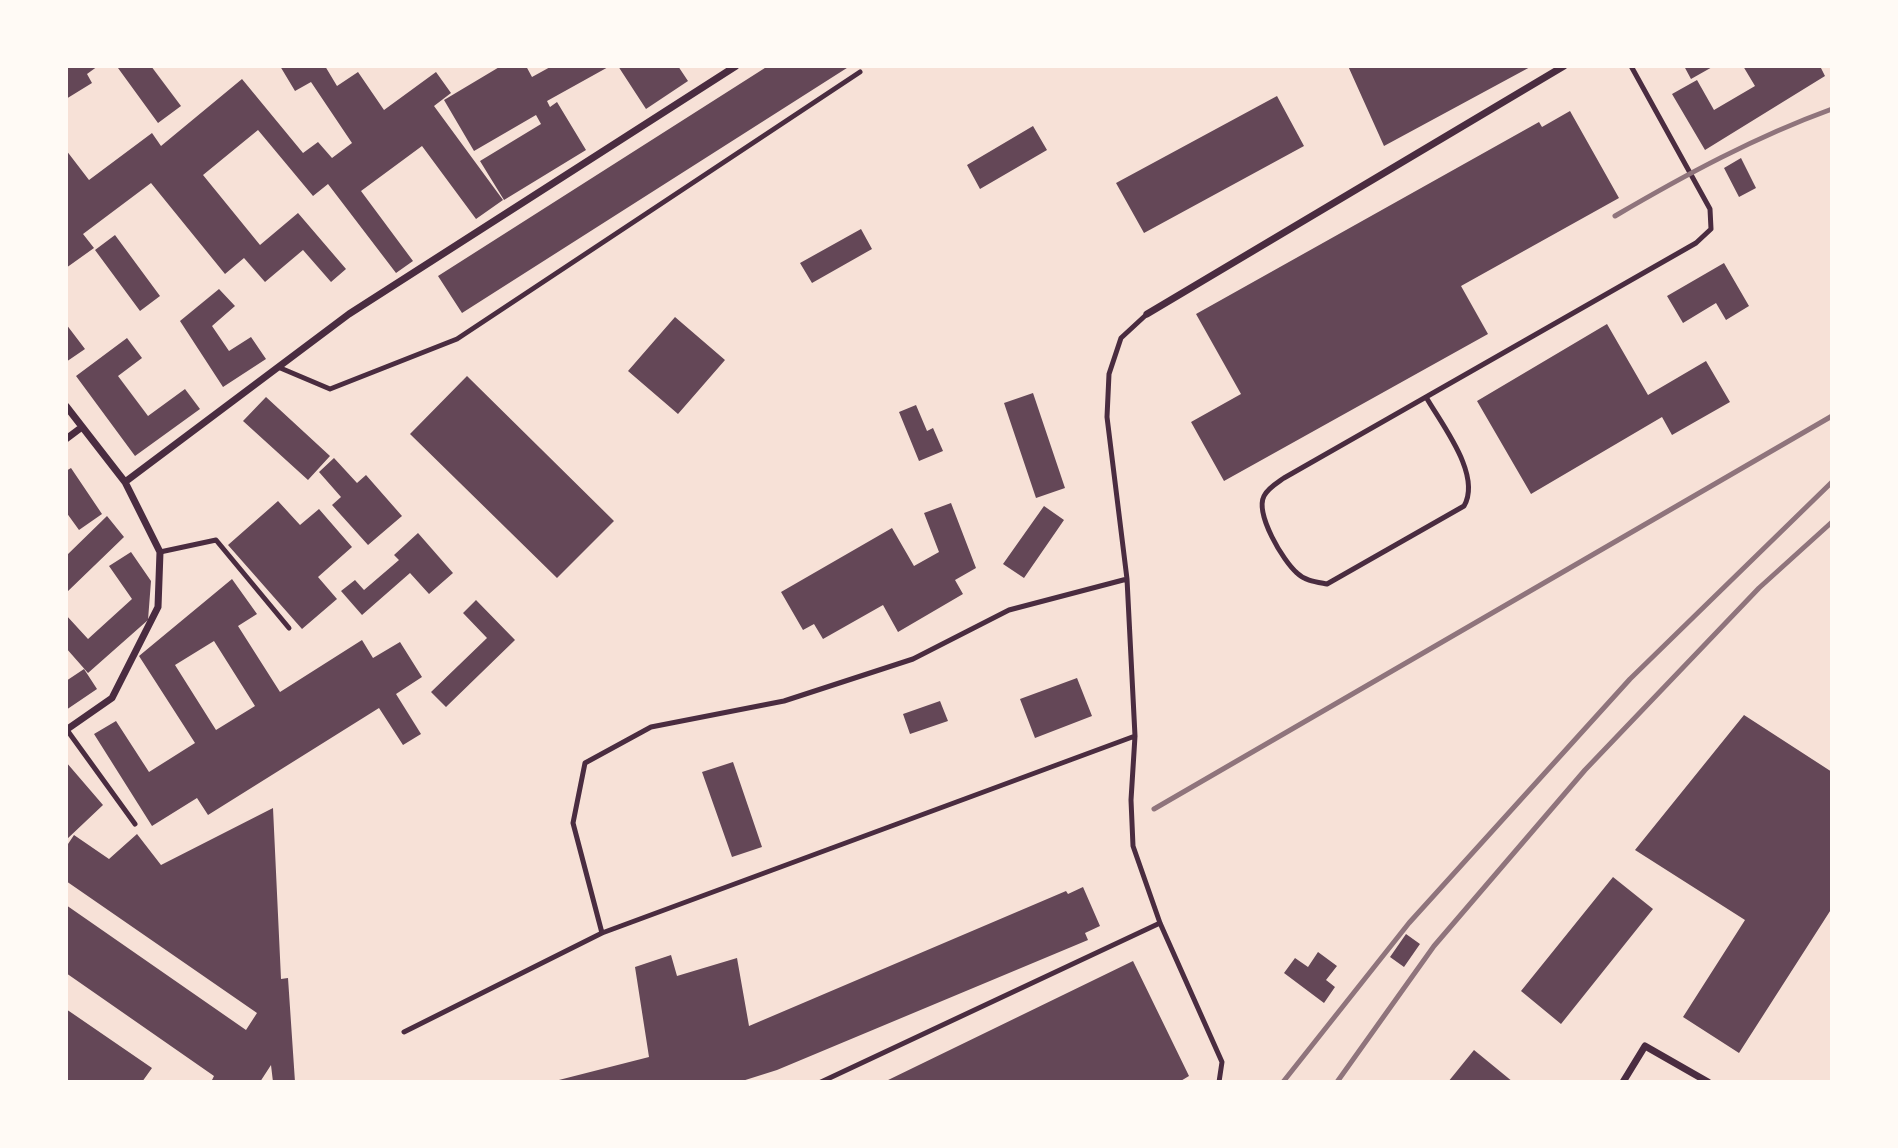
<!DOCTYPE html>
<style>
body{margin:0}
#map{position:relative;width:1898px;height:1148px;overflow:hidden;background:#f7e1d7;font-family:"DejaVu Sans",sans-serif}
canvas{display:block}
.frame{position:absolute;inset:0;border:68px solid #fffaf5;pointer-events:none}
</style>
<div id="map">
<canvas width="1898" height="1148"></canvas>
<div class="frame"></div>
</div>
<script>
const context = document.querySelector('canvas').getContext('2d');
context.lineJoin = 'round';
function paint(path, color) {
  context.fillStyle = color;
  context.fill(path, 'evenodd');
}
function trace(path, color, width, dash) {
  context.strokeStyle = color;
  context.lineWidth = width;
  context.lineCap = dash ? 'butt' : 'round';
  context.setLineDash(dash || []);
  context.stroke(path);
}
paint(new Path2D(`
 M 66,66 L 98,66 L 87,74 L 92,83 L 66,99 Z
 M 151,66 L 181,106 L 158,123 L 118,68 Z
 M 280,66 L 325,66 L 337,86 L 358,72 L 384,110 L 436,72 L 451,93 L 434,106 L 503,200 L 476,219 L 422,146 L 361,191 L 413,261 L 396,273 L 328,184 L 313,196 L 258,130 L 203,175 L 260,245 L 298,213 L 346,269 L 331,282 L 303,250 L 265,282 L 244,258 L 225,274 L 151,183 L 83,234 L 94,248 L 66,268 L 66,150 L 89,180 L 152,133 L 161,146 L 242,79 L 303,153 L 318,142 L 332,158 L 352,143 L 311,82 L 295,91 Z
 M 501,66 L 526,66 L 532,77 L 552,66 L 610,66 L 547,101 L 550,107 L 557,102 L 586,150 L 504,200 L 480,161 L 541,124 L 536,115 L 474,151 L 444,100 Z
 M 618,66 L 678,66 L 688,81 L 646,109 Z
 M 768,66 L 850,66 L 462,313 L 438,276 Z
 M 1348,66 L 1532,66 L 1384,146 Z
 M 1684,66 L 1714,66 L 1691,79 Z
 M 1743,66 L 1820,66 L 1825,76 L 1705,150 L 1672,94 L 1697,80 L 1714,110 L 1755,86 Z
 M 1277,96 L 1304,146 L 1144,233 L 1116,183 Z
 M 1570,111 L 1619,198 L 1461,286 L 1488,334 L 1224,481 L 1191,422 L 1241,394 L 1196,314 L 1539,122 L 1542,127 Z
 M 1033,126 L 1047,150 L 980,189 L 967,165 Z
 M 1741,158 L 1756,188 L 1739,197 L 1724,168 Z
 M 861,229 L 872,249 L 812,283 L 800,263 Z
 M 115,235 L 160,296 L 140,311 L 95,250 Z
 M 1724,263 L 1749,306 L 1726,320 L 1716,303 L 1683,323 L 1667,296 Z
 M 219,289 L 235,306 L 212,326 L 229,351 L 251,337 L 266,359 L 223,387 L 180,321 Z
 M 675,317 L 725,360 L 678,414 L 628,371 Z
 M 66,324 L 85,349 L 66,362 Z
 M 1607,324 L 1648,395 L 1706,361 L 1730,402 L 1672,435 L 1662,417 L 1531,494 L 1477,401 Z
 M 127,338 L 142,358 L 118,376 L 148,416 L 185,389 L 200,409 L 135,456 L 76,376 Z
 M 467,376 L 614,521 L 557,578 L 410,434 Z
 M 1033,393 L 1065,488 L 1036,498 L 1004,403 Z
 M 266,397 L 330,456 L 308,480 L 243,421 Z
 M 916,405 L 927,431 L 933,428 L 943,451 L 919,461 L 899,412 Z
 M 334,458 L 357,483 L 366,475 L 402,516 L 368,545 L 332,505 L 341,497 L 319,472 Z
 M 71,468 L 102,514 L 79,530 L 66,512 L 66,471 Z
 M 278,501 L 300,525 L 319,509 L 352,547 L 318,577 L 337,599 L 302,629 L 228,545 Z
 M 951,503 L 976,568 L 955,580 L 963,594 L 898,632 L 883,605 L 823,639 L 814,624 L 803,630 L 781,592 L 892,528 L 914,566 L 939,552 L 924,513 Z
 M 1044,506 L 1064,520 L 1024,578 L 1003,564 Z
 M 107,516 L 124,537 L 66,593 L 66,556 Z
 M 418,533 L 453,573 L 429,594 L 410,573 L 362,615 L 341,591 L 355,580 L 364,590 L 399,560 L 394,555 Z
 M 131,552 L 151,581 L 148,620 L 88,673 L 66,648 L 66,615 L 88,639 L 132,599 L 109,566 Z
 M 232,579 L 257,614 L 238,626 L 280,692 L 362,640 L 373,658 L 400,642 L 422,677 L 396,694 L 421,734 L 403,745 L 379,708 L 208,815 L 197,798 L 152,826 L 94,734 L 116,721 L 149,772 L 195,743 L 139,656 ZM 214,641 L 255,706 L 216,730 L 175,665 Z
 M 476,600 L 515,640 L 446,707 L 431,692 L 487,638 L 463,613 Z
 M 84,669 L 97,689 L 66,710 L 66,681 Z
 M 1077,678 L 1092,716 L 1035,738 L 1020,699 Z
 M 940,701 L 948,721 L 910,734 L 903,714 Z
 M 1744,715 L 1832,772 L 1832,908 L 1739,1053 L 1683,1017 L 1745,920 L 1635,850 Z
 M 66,762 L 103,805 L 66,840 Z
 M 733,762 L 762,847 L 732,857 L 702,772 Z
 M 273,808 L 281,979 L 288,978 L 295,1082 L 273,1082 L 271,1065 L 260,1082 L 211,1082 L 214,1076 L 66,973 L 66,905 L 246,1030 L 257,1013 L 66,881 L 66,847 L 74,835 L 109,859 L 137,834 L 161,865 Z
 M 1613,877 L 1653,909 L 1561,1024 L 1521,991 Z
 M 1083,887 L 1100,926 L 1085,933 L 1088,940 L 777,1070 L 739,1082 L 551,1082 L 649,1057 L 635,967 L 671,955 L 677,976 L 737,958 L 749,1026 L 1066,891 L 1068,894 Z
 M 1406,934 L 1420,944 L 1404,967 L 1390,957 Z
 M 1318,952 L 1337,966 L 1326,980 L 1335,987 L 1324,1003 L 1284,973 L 1295,958 L 1308,967 Z
 M 1133,961 L 1189,1076 L 1179,1082 L 884,1082 Z
 M 66,1009 L 152,1068 L 142,1082 L 66,1082 Z
 M 1474,1050 L 1513,1082 L 1448,1082 Z`), '#644757');
trace(new Path2D(`
 M 1147,314 L 1121,338 L 1109,374 L 1107,417 L 1127,579 L 1135,736 L 1131,800 L 1133,846 L 1160,923 L 1222,1062 L 1219,1082
 M 278,367 L 330,389 L 457,339 L 860,72
 M 1426,397 C 1442,425 1482,475 1464,506 L 1327,584 C 1316,582 1305,581 1297,573 C 1283,561 1255,514 1264,496 C 1268,488 1277,483 1284,478 L 1696,243 L 1711,229 L 1710,209 L 1631,66
 M 160,552 L 216,540 L 289,628
 M 67,730 L 135,824
 M 602,933 L 573,823 L 585,763 L 651,727 L 784,701 L 913,659 L 1009,610 L 1127,579
 M 404,1032 L 602,933 L 1135,736
 M 821,1082 L 1160,923`), '#4a2c40', 5);
trace(new Path2D(`
 M 1147,314 L 1564,66
 M 66,406 L 125,482 L 160,552 L 158,607 L 112,698 L 66,730
 M 66,439 L 82,427
 M 125,482 L 349,314 L 736,66
 M 1623,1082 L 1645,1046 L 1708,1082`), '#4a2c40', 7);
trace(new Path2D(`
 M 1615,216 C 1685,175 1755,137 1832,109
 M 1154,809 L 1832,416
 M 1283,1082 L 1409,923 L 1630,679 L 1832,482
 M 1337,1082 L 1434,946 L 1585,770 L 1759,588 L 1832,522`), '#8f747c', 5);
</script>
